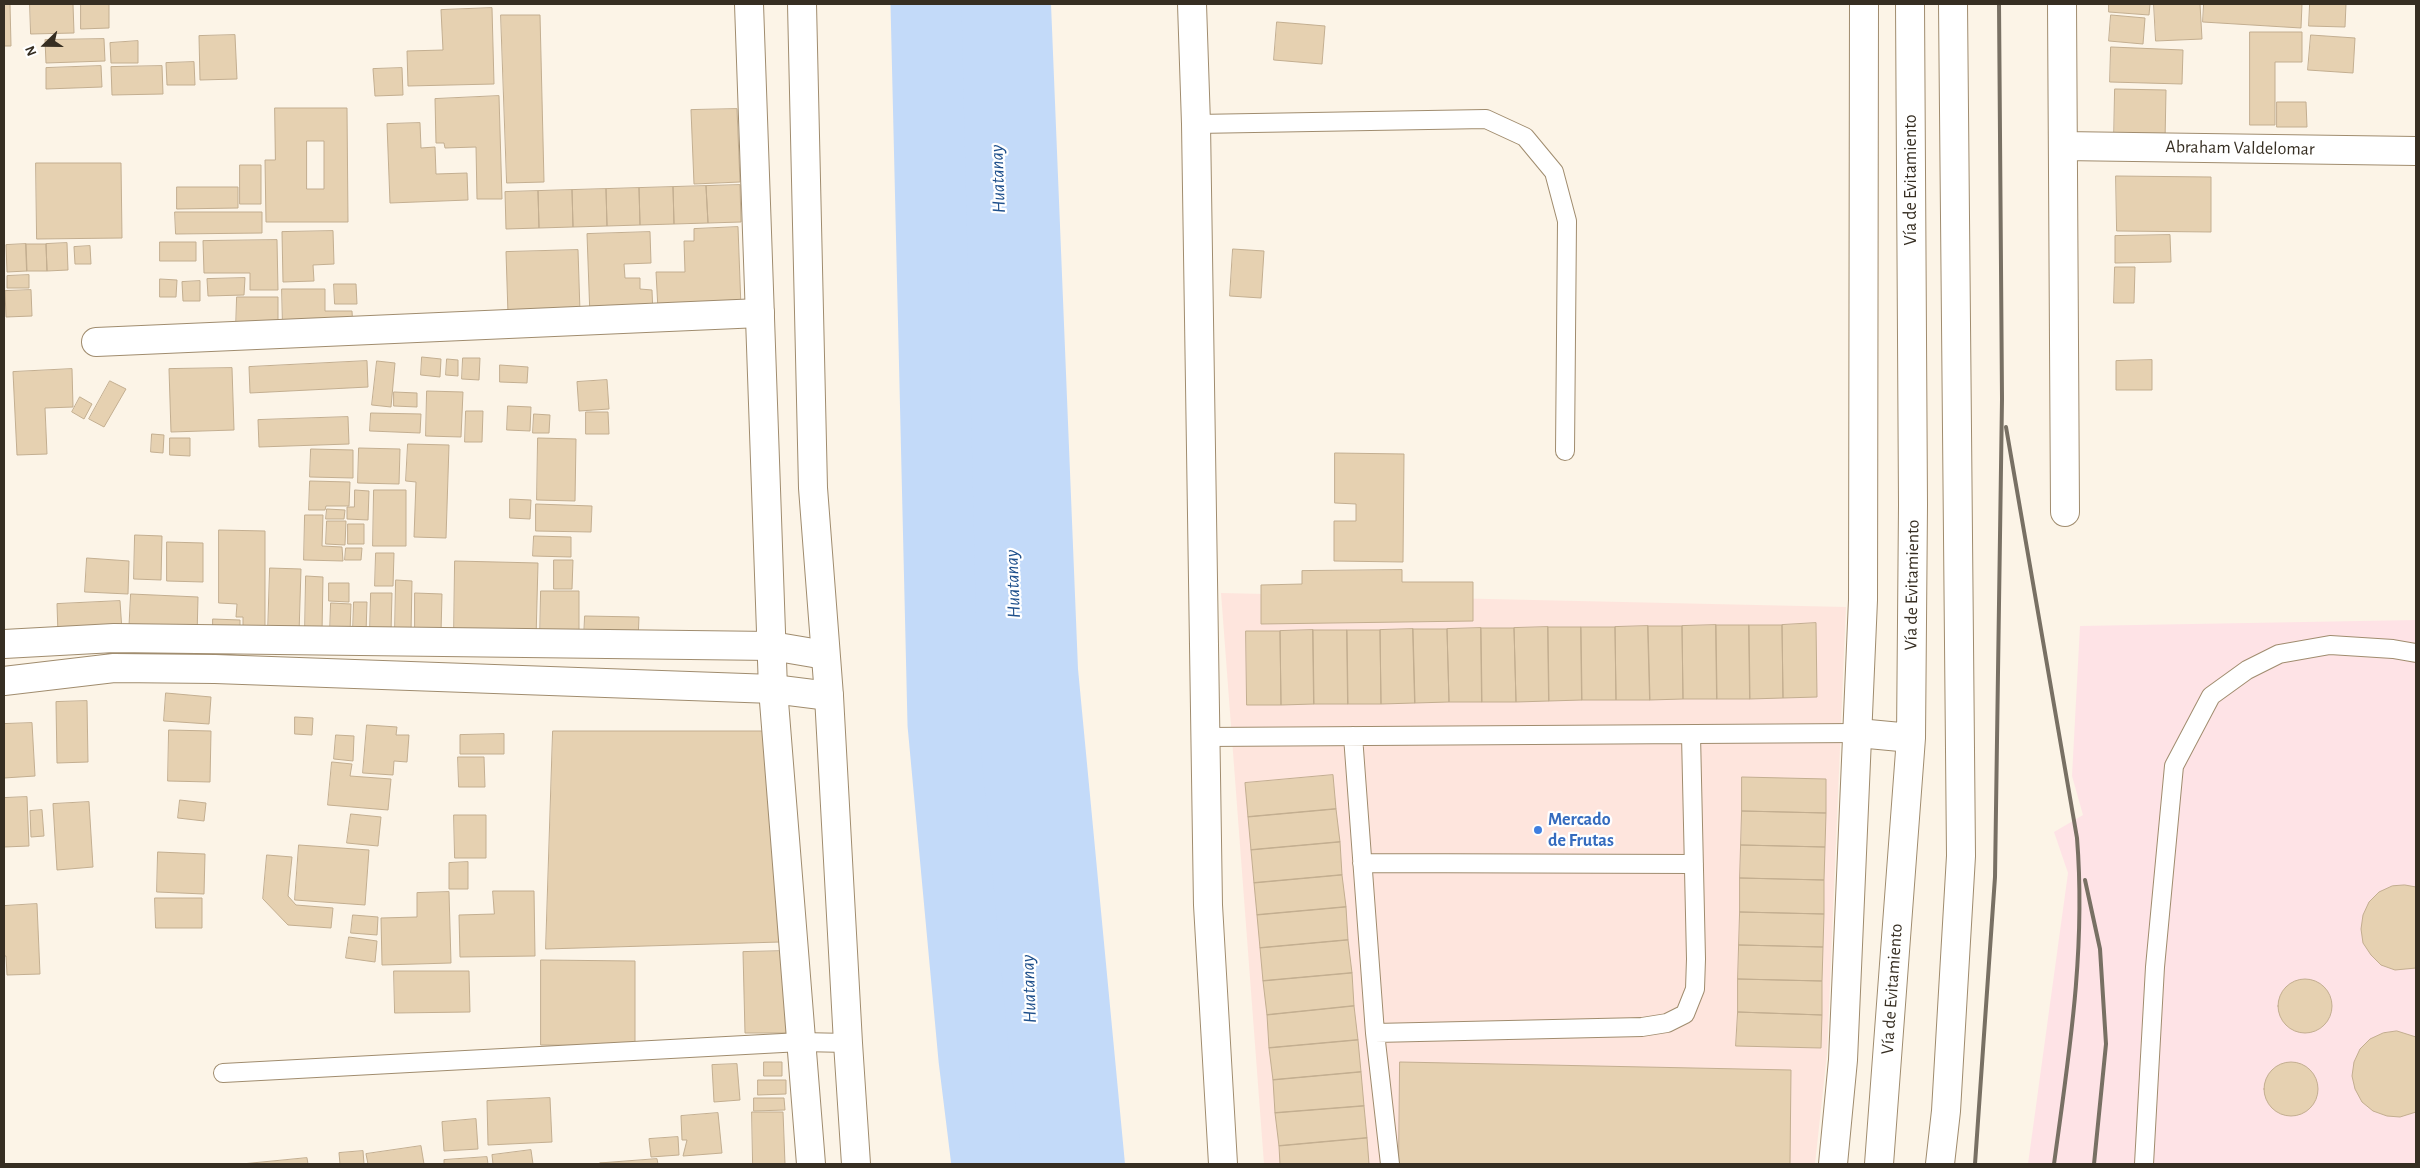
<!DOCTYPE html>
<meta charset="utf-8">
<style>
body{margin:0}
#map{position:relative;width:2420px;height:1168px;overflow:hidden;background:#fcf4e7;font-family:"Alegreya Sans",sans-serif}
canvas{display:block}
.frame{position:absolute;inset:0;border:5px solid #362e22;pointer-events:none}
.north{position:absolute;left:20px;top:20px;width:50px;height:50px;-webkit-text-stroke:4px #fff;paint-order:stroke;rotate:248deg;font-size:14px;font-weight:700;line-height:20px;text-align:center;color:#362e22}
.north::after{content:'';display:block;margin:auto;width:18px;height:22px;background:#362e22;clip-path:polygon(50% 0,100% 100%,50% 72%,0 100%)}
</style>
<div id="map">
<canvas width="2420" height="1168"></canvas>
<div class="frame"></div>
<div class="north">N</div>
</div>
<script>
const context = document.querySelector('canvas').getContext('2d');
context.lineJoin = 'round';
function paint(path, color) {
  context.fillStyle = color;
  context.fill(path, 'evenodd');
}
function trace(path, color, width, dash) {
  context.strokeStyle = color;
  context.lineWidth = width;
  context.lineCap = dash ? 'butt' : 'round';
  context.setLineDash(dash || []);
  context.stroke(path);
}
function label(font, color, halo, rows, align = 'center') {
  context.font = font + ' "Alegreya Sans",sans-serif';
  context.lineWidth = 4.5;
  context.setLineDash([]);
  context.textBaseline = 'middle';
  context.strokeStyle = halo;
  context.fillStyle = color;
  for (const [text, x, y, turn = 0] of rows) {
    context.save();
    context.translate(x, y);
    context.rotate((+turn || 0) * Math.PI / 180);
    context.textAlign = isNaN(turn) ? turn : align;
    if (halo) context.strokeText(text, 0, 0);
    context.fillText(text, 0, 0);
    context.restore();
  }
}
paint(new Path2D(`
 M 1221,593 L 1846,607 L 1827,1054 L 1815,1164 L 1264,1164 Z`), '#fee5dd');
paint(new Path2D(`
 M 2416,620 L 2416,1164 L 2028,1164 L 2068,873 L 2054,832 L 2083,815 L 2072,776 L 2080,626 Z`), '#fee3e6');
paint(new Path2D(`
 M 926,4 L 1051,4 L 1078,669 L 1125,1164 L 987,1164 L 974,1059 L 943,724 Z`), '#c3daf9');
trace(new Path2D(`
 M 926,4 L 943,724 L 974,1059 L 987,1164`), '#c3daf9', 71);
const building = new Path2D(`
 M 4,4 L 10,4 L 11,46 L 4,46 Z
 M 30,4 L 73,4 L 74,33 L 31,34 Z
 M 81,4 L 109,4 L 109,28 L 81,29 Z
 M 2109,4 L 2150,4 L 2149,15 L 2109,12 Z
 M 2154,4 L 2200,4 L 2202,39 L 2156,41 Z
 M 2204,4 L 2302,4 L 2301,28 L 2203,22 Z
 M 2310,4 L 2346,4 L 2345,27 L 2309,26 Z
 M 492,8 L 494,84 L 408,86 L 407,51 L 443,50 L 441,10 Z
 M 501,15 L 540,15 L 544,182 L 507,183 Z
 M 2111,15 L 2145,18 L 2143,44 L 2109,41 Z
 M 1277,22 L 1325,26 L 1322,64 L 1274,60 Z
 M 2250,32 L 2302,32 L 2302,62 L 2275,62 L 2275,125 L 2250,125 Z
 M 235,35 L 237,79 L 200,80 L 199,36 Z
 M 2311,35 L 2355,38 L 2353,73 L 2308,70 Z
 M 104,39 L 105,61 L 46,63 L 45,40 Z
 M 138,41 L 138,63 L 111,63 L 110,43 Z
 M 2111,47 L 2183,50 L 2182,84 L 2110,82 Z
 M 194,62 L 195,85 L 167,85 L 166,63 Z
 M 101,66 L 102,87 L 46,89 L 46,68 Z
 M 162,66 L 163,94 L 112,95 L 111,67 Z
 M 402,68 L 403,95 L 375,96 L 373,69 Z
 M 2115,89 L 2166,90 L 2165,142 L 2114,141 Z
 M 499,96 L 502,199 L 477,199 L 476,147 L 445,148 L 444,143 L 436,143 L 435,99 Z
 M 2277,102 L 2306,102 L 2307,127 L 2277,127 Z
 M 275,108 L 347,108 L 348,222 L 266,222 L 265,160 L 275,160 ZM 307,141 L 324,141 L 324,189 L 307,189 Z
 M 737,109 L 740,182 L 694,184 L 691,110 Z
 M 420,123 L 421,148 L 435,147 L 436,174 L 467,173 L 468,200 L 390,203 L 387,124 Z
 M 36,163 L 121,163 L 122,238 L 37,239 Z
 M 240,165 L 261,165 L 261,204 L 240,204 Z
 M 2116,176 L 2211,177 L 2211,232 L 2117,231 Z
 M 740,185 L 741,222 L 708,223 L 706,186 Z
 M 706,186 L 708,223 L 674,224 L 673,187 Z
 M 177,187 L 238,187 L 238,208 L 177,209 Z
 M 673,187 L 674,224 L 640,225 L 639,188 Z
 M 639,188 L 640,225 L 607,226 L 606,189 Z
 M 606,189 L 607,226 L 573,227 L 572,190 Z
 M 572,190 L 573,227 L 539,228 L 538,191 Z
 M 538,191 L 539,228 L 506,229 L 505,192 Z
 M 175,212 L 262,212 L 262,233 L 176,234 Z
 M 738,227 L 741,308 L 658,310 L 656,272 L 685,272 L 684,241 L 694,241 L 694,229 Z
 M 333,231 L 334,264 L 313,265 L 314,281 L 283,282 L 282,232 Z
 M 650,232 L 651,263 L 624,264 L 625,278 L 640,278 L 640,289 L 652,290 L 653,315 L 590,317 L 587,234 Z
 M 2170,235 L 2171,262 L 2115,263 L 2115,236 Z
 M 277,240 L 278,290 L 250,290 L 250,273 L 204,273 L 203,241 Z
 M 160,242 L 196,242 L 196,261 L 160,261 Z
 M 67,243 L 68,270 L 47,271 L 46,244 Z
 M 26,244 L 27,271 L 7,272 L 6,245 Z
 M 26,244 L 46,244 L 47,271 L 27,271 Z
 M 90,246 L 91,264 L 75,264 L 74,247 Z
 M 1233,249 L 1264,251 L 1261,298 L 1230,296 Z
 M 578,250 L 580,312 L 508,314 L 506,252 Z
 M 2115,267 L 2135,267 L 2134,303 L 2114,303 Z
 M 29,275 L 29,288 L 7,288 L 7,276 Z
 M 245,278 L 244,295 L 208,296 L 207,279 Z
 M 160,279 L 177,280 L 176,297 L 160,297 Z
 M 200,281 L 200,301 L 183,301 L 182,282 Z
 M 334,284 L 356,284 L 357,304 L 335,304 Z
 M 282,289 L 325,289 L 325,311 L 352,311 L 353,328 L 283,328 Z
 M 31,290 L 32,316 L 6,317 L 5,291 Z
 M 237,297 L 278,297 L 278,329 L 236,329 Z
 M 422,357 L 441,359 L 440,377 L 421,375 Z
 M 463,358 L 480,358 L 479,380 L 462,379 Z
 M 447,359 L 458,360 L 458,376 L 446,375 Z
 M 2152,360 L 2152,390 L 2116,390 L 2116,361 Z
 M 367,361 L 368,387 L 250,393 L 249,367 Z
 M 377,361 L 395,363 L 391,407 L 372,405 Z
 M 500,365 L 528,367 L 527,383 L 500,382 Z
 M 232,368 L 234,430 L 171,432 L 169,369 Z
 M 72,369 L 73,407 L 45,408 L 47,454 L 17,455 L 13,372 Z
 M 607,380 L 609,409 L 579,411 L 577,382 Z
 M 110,381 L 126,389 L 104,427 L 89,419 Z
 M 427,391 L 463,392 L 461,437 L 426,436 Z
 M 394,392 L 417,393 L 417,407 L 394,406 Z
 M 80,397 L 92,404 L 84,419 L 72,412 Z
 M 508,406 L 531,407 L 530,431 L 507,430 Z
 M 466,411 L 483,411 L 482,442 L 465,442 Z
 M 586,412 L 608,412 L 609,434 L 586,434 Z
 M 371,413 L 421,414 L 420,433 L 370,431 Z
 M 534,414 L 550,415 L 549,433 L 533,433 Z
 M 348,417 L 349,444 L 259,447 L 258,420 Z
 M 152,434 L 164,435 L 163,453 L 151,452 Z
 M 170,438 L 190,438 L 190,456 L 170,455 Z
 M 538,438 L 576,439 L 575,501 L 537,500 Z
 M 408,444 L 449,445 L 446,538 L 414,537 L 416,482 L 406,481 Z
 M 359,448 L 400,449 L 399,484 L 358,483 Z
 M 311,449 L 353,450 L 353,478 L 310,477 Z
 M 1335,453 L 1404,454 L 1403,562 L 1334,561 L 1334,521 L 1356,521 L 1356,504 L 1335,503 Z
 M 310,481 L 350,482 L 349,506 L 326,506 L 325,510 L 309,510 Z
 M 355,490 L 369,491 L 368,520 L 347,519 L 347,507 L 354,507 Z
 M 374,490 L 406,490 L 406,546 L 373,546 Z
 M 510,499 L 531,500 L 530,519 L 510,518 Z
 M 536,504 L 592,506 L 591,532 L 536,531 Z
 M 327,509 L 345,510 L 344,519 L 326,519 Z
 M 305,515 L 323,515 L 322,546 L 342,547 L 343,561 L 304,560 Z
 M 327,521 L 346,521 L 345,545 L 326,544 Z
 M 348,524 L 364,524 L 364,544 L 348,544 Z
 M 219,530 L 265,531 L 265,637 L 243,636 L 243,617 L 236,617 L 237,604 L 219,603 Z
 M 135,535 L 162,536 L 161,580 L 134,579 Z
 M 534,536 L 571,537 L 571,557 L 533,556 Z
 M 167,542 L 203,543 L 203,582 L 167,581 Z
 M 346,548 L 362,548 L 361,560 L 345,560 Z
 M 376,553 L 394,553 L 393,586 L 375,586 Z
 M 87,558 L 129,561 L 128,594 L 85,592 Z
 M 554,560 L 573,560 L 572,589 L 554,589 Z
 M 455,561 L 538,563 L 536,639 L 454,637 Z
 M 270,568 L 301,569 L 299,634 L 268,633 Z
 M 1402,570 L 1402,582 L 1473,582 L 1473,621 L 1261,624 L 1261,585 L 1302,584 L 1302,571 Z
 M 306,576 L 323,577 L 322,633 L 305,632 Z
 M 396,580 L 412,581 L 411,633 L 395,632 Z
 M 329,583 L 349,583 L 349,602 L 329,601 Z
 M 541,591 L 579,591 L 579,642 L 540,641 Z
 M 371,593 L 392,593 L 391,633 L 370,633 Z
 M 415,593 L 442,594 L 441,633 L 415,632 Z
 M 131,594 L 198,597 L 197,637 L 129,634 Z
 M 120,601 L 122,631 L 58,634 L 57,604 Z
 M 354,602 L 367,602 L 366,633 L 353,632 Z
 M 331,603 L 351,604 L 350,633 L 330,633 Z
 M 585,616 L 639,617 L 638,640 L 584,638 Z
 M 213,619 L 240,620 L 240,636 L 213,635 Z
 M 1816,623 L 1817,697 L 1783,698 L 1782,625 Z
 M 1716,625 L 1717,699 L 1683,699 L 1682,626 Z
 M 1716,625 L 1749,625 L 1750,699 L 1717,699 Z
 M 1749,625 L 1782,625 L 1783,698 L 1750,699 Z
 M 1648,626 L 1650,700 L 1616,700 L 1615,627 Z
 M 1648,626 L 1682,626 L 1683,699 L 1650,700 Z
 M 1548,627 L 1549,701 L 1516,702 L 1514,628 Z
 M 1548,627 L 1581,627 L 1582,700 L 1549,701 Z
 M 1581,627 L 1615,627 L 1616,700 L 1582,700 Z
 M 1481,628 L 1482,702 L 1449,702 L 1447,629 Z
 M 1481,628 L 1514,628 L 1516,702 L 1482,702 Z
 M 1413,629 L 1415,703 L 1381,704 L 1380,630 Z
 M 1413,629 L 1447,629 L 1449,702 L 1415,703 Z
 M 1313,630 L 1314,704 L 1281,705 L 1280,631 Z
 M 1313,630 L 1347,630 L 1348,704 L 1314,704 Z
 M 1347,630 L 1380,630 L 1381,704 L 1348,704 Z
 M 1246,631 L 1280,631 L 1281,705 L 1247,705 Z
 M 166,693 L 211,697 L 209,724 L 164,721 Z
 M 87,701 L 88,762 L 57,763 L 56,702 Z
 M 295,717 L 313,718 L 312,735 L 295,734 Z
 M 32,723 L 35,776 L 4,778 L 4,724 Z
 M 367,725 L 397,727 L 396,735 L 409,735 L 407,762 L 394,761 L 393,775 L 363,773 Z
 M 169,730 L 211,731 L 210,782 L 168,781 Z
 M 553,731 L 763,731 L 780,942 L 546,949 Z
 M 504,734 L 504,754 L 460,754 L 460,735 Z
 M 336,735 L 354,736 L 353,761 L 334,759 Z
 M 458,757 L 484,757 L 485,787 L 459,787 Z
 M 332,762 L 352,764 L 350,776 L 391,779 L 388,810 L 328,805 Z
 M 1333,775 L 1336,809 L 1248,817 L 1245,783 Z
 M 1742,777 L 1826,779 L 1826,813 L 1742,811 Z
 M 27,797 L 29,846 L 4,847 L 4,798 Z
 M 180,800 L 206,803 L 204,821 L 178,818 Z
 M 89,802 L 93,867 L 57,870 L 53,804 Z
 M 1336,809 L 1340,842 L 1251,850 L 1248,817 Z
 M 42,810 L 44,836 L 31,837 L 30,811 Z
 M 1742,811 L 1826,813 L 1825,847 L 1741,845 Z
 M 351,814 L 381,817 L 378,846 L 347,843 Z
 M 454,815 L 486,815 L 486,858 L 455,858 Z
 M 1340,842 L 1342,875 L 1254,883 L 1251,850 Z
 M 299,845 L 369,850 L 365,905 L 295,900 Z
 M 1741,845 L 1825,847 L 1824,880 L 1740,878 Z
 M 158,852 L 205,854 L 204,894 L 157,892 Z
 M 267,855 L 292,857 L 288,896 L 296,905 L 333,908 L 331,928 L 288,925 L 263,899 Z
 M 468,862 L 468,889 L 449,889 L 449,863 Z
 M 1342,875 L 1346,907 L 1257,915 L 1254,883 Z
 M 1740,878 L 1824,880 L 1824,914 L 1740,912 Z
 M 2405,885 L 2416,887 L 2416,968 L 2395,970 L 2381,965 L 2371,955 L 2363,943 L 2361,929 L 2363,915 L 2369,902 L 2379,892 L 2392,886 Z
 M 493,891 L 534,891 L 535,956 L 460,957 L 459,915 L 494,914 Z
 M 449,892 L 451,963 L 382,965 L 381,918 L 417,917 L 417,893 Z
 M 155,898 L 202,898 L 202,928 L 156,928 Z
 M 37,904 L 40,974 L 7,975 L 6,956 L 4,956 L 4,906 Z
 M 1346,907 L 1348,940 L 1260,948 L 1257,915 Z
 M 1740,912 L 1824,914 L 1823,947 L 1739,945 Z
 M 353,915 L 378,917 L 377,935 L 351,933 Z
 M 349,937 L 377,941 L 375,962 L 346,958 Z
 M 1348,940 L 1352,973 L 1263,981 L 1260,948 Z
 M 1739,945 L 1823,947 L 1822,981 L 1738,979 Z
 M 786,951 L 788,1033 L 745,1033 L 743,952 Z
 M 541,960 L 635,961 L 635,1046 L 541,1045 Z
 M 394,971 L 469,971 L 470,1012 L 395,1013 Z
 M 1352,973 L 1354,1006 L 1267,1015 L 1263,981 Z
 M 1738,979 L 1822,981 L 1822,1015 L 1738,1012 Z
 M2278 1006a27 27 0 1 1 54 0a27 27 0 1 1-54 0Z
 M 1354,1006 L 1358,1040 L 1269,1048 L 1267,1015 Z
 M 1738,1012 L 1822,1015 L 1821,1048 L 1736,1046 Z
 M 2397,1031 L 2416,1037 L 2416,1112 L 2400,1117 L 2387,1116 L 2373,1111 L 2362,1102 L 2355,1089 L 2352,1076 L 2354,1062 L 2360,1049 L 2370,1039 L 2383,1033 Z
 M 1358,1040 L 1361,1072 L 1273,1080 L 1269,1048 Z
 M 764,1062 L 782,1062 L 782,1076 L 764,1076 Z
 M 1400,1062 L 1791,1070 L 1790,1164 L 1399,1164 Z
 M2264 1089a27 27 0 1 1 54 0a27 27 0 1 1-54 0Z
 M 737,1064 L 740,1100 L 714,1102 L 712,1065 Z
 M 1361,1072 L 1364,1106 L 1275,1113 L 1273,1080 Z
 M 758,1080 L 786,1080 L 786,1094 L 758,1095 Z
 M 550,1098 L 552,1142 L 488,1145 L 487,1101 Z
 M 754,1098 L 784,1098 L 785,1110 L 754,1111 Z
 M 1364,1106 L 1367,1138 L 1279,1146 L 1275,1113 Z
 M 752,1112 L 783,1112 L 785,1164 L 753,1164 Z
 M 718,1113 L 722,1153 L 683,1156 L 687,1140 L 682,1140 L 681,1116 Z
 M 476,1119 L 478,1149 L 444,1151 L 442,1122 Z
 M 678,1137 L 679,1155 L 651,1157 L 649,1139 Z
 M 1367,1138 L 1369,1164 L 1280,1164 L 1279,1146 Z
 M 421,1146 L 424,1164 L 368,1164 L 366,1154 Z
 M 531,1150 L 533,1164 L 493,1164 L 492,1155 Z
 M 363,1151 L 364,1164 L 340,1164 L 339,1153 Z
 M 487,1157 L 488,1164 L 444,1164 L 444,1160 Z
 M 307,1158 L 308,1164 L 242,1164 Z
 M 657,1159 L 658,1164 L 600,1163 Z`);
paint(building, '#e6d1b1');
trace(building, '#c3ae90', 1);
const service = new Path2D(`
 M 1196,124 L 1486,119 L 1525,137 L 1554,172 L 1567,221 L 1565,451
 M 1353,736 L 1375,1033 L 1390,1164
 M 1205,737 L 1858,733
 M 1362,863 L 1694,864
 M 1375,1033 L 1642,1027 L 1667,1023 L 1685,1014 L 1695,989 L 1696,959 L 1691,735
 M 223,1073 L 801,1042 L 848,1043
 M 2144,1164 L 2155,967 L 2174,766 L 2211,696 L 2247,670 L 2279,654 L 2330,645 L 2393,649 L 2416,653`);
const minor = new Path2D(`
 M 1192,4 L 1196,124 L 1208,905 L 1223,1164
 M 2062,4 L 2065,512
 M 2063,146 L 2416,151
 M 96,342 L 760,313
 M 4,644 L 114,638 L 772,646 L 825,655
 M 4,681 L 114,668 L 215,669 L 773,689 L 829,696
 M 1833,1164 L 1843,1060 L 1863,600 L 1864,4`);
const primary = new Path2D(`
 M 749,4 L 773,689 L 811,1164
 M 802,4 L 813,488 L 829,696 L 848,1043 L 856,1164`);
const trunk = new Path2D(`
 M 1858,733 L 1911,738
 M 1879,1164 L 1911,738 L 1913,505 L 1910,4
 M 1940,1164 L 1946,1111 L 1961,856 L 1953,4`);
trace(service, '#a08c6e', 20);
trace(minor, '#a08c6e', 30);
trace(primary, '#a08c6e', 30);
trace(trunk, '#a08c6e', 30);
trace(service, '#fff', 18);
trace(minor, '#fff', 28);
trace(primary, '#fff', 28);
trace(trunk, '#fff', 28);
trace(new Path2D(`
 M 2006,427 L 2077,838 C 2086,950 2069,1054 2054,1164
 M 2085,880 L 2100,949 L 2106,1044 L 2094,1164
 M 1975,1164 L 1995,877 L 2002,399 L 1999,4`), '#787064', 4);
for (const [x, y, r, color] of [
 [1538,830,5,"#3f7fe0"]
]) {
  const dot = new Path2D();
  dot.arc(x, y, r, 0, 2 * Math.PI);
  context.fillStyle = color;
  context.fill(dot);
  trace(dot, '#fff', 2);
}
label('18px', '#362e22', '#fff', [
 ["Abraham Valdelomar",2240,148,1],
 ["Vía de Evitamiento",1911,180,-90],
 ["Vía de Evitamiento",1912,585,-89],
 ["Vía de Evitamiento",1892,989,-86]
]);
label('bold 18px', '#366cbe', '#fff', [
 ["Mercado",1548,820],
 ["de Frutas",1548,841]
], 'left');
label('italic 19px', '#1f508c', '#fff', [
 ["Huatanay",998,179,-92],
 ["Huatanay",1013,584,-92],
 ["Huatanay",1029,989,-92]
]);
</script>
